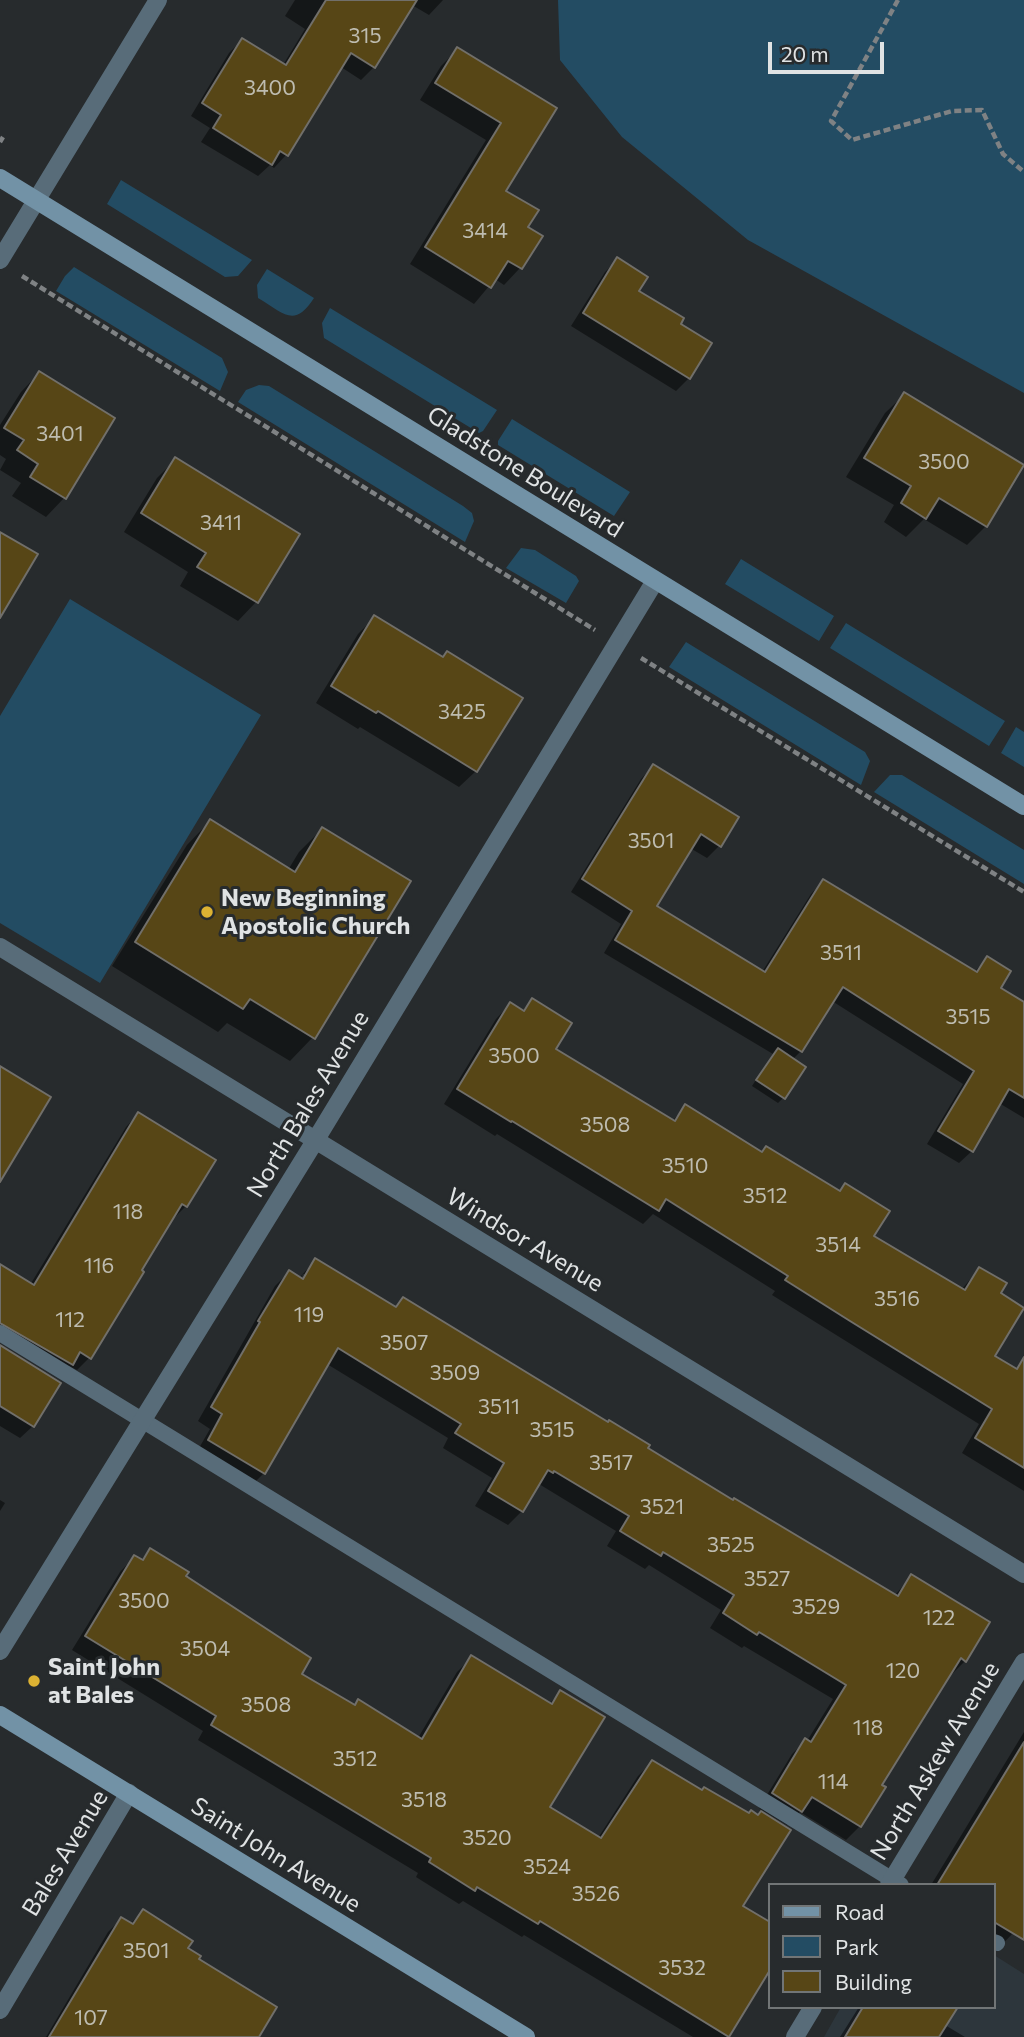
<!DOCTYPE html>
<style>
body{margin:0}
#map{position:relative;width:1024px;height:2037px;overflow:hidden;background:#272b2d;font-family:Commissioner,sans-serif}
canvas{display:block}
.legend{position:absolute;left:768px;top:1883px;width:228px;height:126px;box-sizing:border-box;background:#272b2d;border:2px solid #717576;margin:0;padding:9px 12px;list-style:none;font-size:21px;color:#e0e3e4}
.legend li{display:flex;align-items:center;gap:14px;height:35px}
.legend b{width:35px;border:2px solid #717576}
.scale{position:absolute;left:768px;top:42px;width:116px;height:32px;box-sizing:border-box;border:4px solid #e0e3e4;border-top:0;padding-left:9px;font-size:21px;line-height:24px;white-space:nowrap;color:#e0e3e4;-webkit-text-stroke:5px #272b2d;paint-order:stroke}
</style>
<div id="map">
<canvas width="1024" height="2037"></canvas>
<ul class="legend">
<li><b style="height:9px;background:#7292a6"></b>Road</li>
<li><b style="height:19px;background:#234c63"></b>Park</li>
<li><b style="height:19px;background:#574616"></b>Building</li>
</ul>
<div class="scale">20 m</div>
</div>
<script>
const g = document.querySelector('canvas').getContext('2d');
g.lineJoin = 'round';
function fillPath(path, color) { g.fillStyle = color; g.fill(path, 'evenodd'); }
function strokePath(path, color, width, dash) { g.strokeStyle = color; g.lineWidth = width; g.lineCap = dash ? 'butt' : 'round'; g.setLineDash(dash || []); g.stroke(path); }
function write(font, color, halo, rows, align = 'center') {
  g.font = font + ' Commissioner,sans-serif'; g.lineWidth = 6; g.setLineDash([]); g.textBaseline = 'middle'; g.strokeStyle = halo; g.fillStyle = color; for (const [text, x, y, turn = 0] of rows) {
    g.save(); g.translate(x, y); g.rotate((+turn || 0) * Math.PI / 180); g.textAlign = isNaN(turn) ? turn : align; if (halo) g.strokeText(text, 0, 0); g.fillText(text, 0, 0); g.restore();
  }
}
const built = new Path2D(`
 M994,1955L1024,1974V2037H824L841,2007H994Z`);
const green = new Path2D(`
 M558,0H1024V393L748,240L622,137L560,60Z
 M121,180L252,260L238,276L225,277L107,204Z
 M74,267L222,358L228,372L220,391L56,291L65,276Z
 M267,269L314,298C294,329 284,313 258,298L257,285Z
 M330,308L497,410L483,431L479,433L324,338L322,323Z
 M259,385L269,386L463,506L472,513L474,521L465,542L238,402L246,390Z
 M512,419L630,492L614,516L498,445V441Z
 M521,548L535,550L576,576L579,581L566,603L506,568Z
 M741,559L834,616L819,641L725,584Z
 M70,599L261,715L100,983L0,923V716Z
 M846,623L1005,721L989,746L830,648Z
 M686,642L865,752L870,761L861,785L669,667Z
 M1016,727L1024,732V767L1001,753Z
 M890,775H902L1024,850V884L874,792Z`);
const shadow = new Path2D(`
 M295,0H443L429,15L412,5L374,67L361,80L341,67L286,155L274,168L270,165L258,176L201,142L210,128L191,116L229,53L242,40L283,65L305,29L285,16Z
 M458,49L555,109L504,191L526,228L540,236L520,268L504,285L495,279L474,304L410,264L486,140L420,100L441,66Z
 M617,260L637,292L678,325L689,378L676,391L571,326L605,272Z
 M39,373L113,418L64,498L46,517L12,496L21,483L0,470L6,459L0,455V425L21,392Z
 M904,395L1022,466L986,526L967,545L924,519L906,537L884,522L894,505L846,477L885,413Z
 M176,459L298,534L256,602L238,621L180,586L188,572L124,532L157,478Z
 M374,618L476,771L459,787L360,727L358,729L316,703L358,634Z
 M653,766L719,846L707,858L690,848L654,907L762,972L811,894L823,881L975,971L987,959L999,988L1024,1004V1118L999,1103L972,1151L959,1163L927,1144L963,1084L832,1001L801,1051L792,1060L784,1097L778,1103L752,1086L773,1054L604,953L621,924L571,892L641,779Z
 M210,821L288,870L299,852L322,829L313,1037L290,1061L227,1023L218,1032L112,966L187,845Z
 M532,1001L554,1049L672,1121L686,1107L761,1154L838,1192L845,1186L872,1237L961,1290L979,1269L999,1293L992,1356L1024,1376V1491L962,1453L979,1424L772,1295L775,1291L653,1214L643,1224L497,1134L495,1136L444,1104L496,1019L510,1004L522,1011Z
 M138,1114L186,1206L173,1219L172,1218L89,1358L77,1370L69,1366L59,1377L0,1341V1266L30,1285L126,1127Z
 M315,1261L394,1308L403,1299L645,1449L894,1596L912,1576L965,1661L951,1675L949,1674L880,1786L860,1826L846,1840L800,1812L787,1825L759,1808L792,1754L806,1740L807,1741L833,1699L744,1646L742,1648L710,1628L721,1610L649,1565L645,1569L607,1546L616,1531L539,1484L522,1511L508,1525L475,1506L492,1478L443,1448L448,1438L327,1364L264,1473L250,1487L195,1455L210,1429L198,1421L275,1286L289,1272L299,1278ZM303,1274H307L300,1287L297,1285Z
 M0,1347L33,1426L20,1438L0,1426Z
 M0,1500L5,1503L0,1511Z
 M150,1551L300,1674L354,1706L358,1702L418,1738L457,1672L471,1658L549,1704L561,1692L548,1807L598,1838L638,1776L652,1762L741,1907L770,1924V1951L761,1966L768,1970L727,2037H693L524,1935L522,1937L463,1901L459,1904L416,1877L418,1873L198,1740L203,1731L72,1650L120,1572L134,1557L140,1561Z
 M1024,1732V1916L1013,1933L995,1952L994,1885H931Z
 M143,1911L197,1959L257,2037H46L108,1932L121,1919L130,1924Z
 M859,2007H956L945,2025L965,2037H840Z`);
const building = new Path2D(`
 M326,0H417L375,68L351,53L288,156L280,151L272,165L213,128L221,115L202,103L242,38L286,65Z
 M457,47L557,108L506,191L539,210L528,227L543,236L522,269L508,261L491,288L425,247L501,123L435,83Z
 M617,257L648,277L639,291L684,318L681,324L712,343L690,379L583,313Z
 M39,371L115,418L66,499L30,477L38,464L17,450L24,440L4,428Z
 M904,392L1024,465L987,527L939,498L926,519L901,503L911,486L864,458Z
 M175,457L300,534L258,603L197,567L206,553L141,513Z
 M0,532L38,554L0,618Z
 M374,615L443,657L447,651L523,698L477,772L378,711L376,713L331,686Z
 M653,764L739,817L721,847L701,834L657,906L765,972L823,879L977,972L987,956L1011,971L1001,988L1024,1002V1098L1009,1089L973,1152L938,1131L974,1071L843,987L802,1052L615,940L632,911L582,879Z
 M210,819L295,872L322,827L411,881L315,1039L250,999L243,1009L135,942Z
 M532,998L572,1023L556,1049L675,1121L685,1104L762,1152L766,1146L840,1191L845,1183L890,1211L874,1236L965,1290L979,1267L1007,1283L1001,1293L1024,1308L995,1356L1017,1369L1024,1357V1468L975,1438L992,1409L850,1321L785,1280L788,1276L666,1199L659,1211L512,1121L511,1122L457,1089L510,1002L524,1011Z
 M778,1048L806,1067L785,1099L756,1080Z
 M0,1066L51,1097L0,1182Z
 M138,1112L216,1160L187,1207L182,1204L142,1270L144,1272L91,1359L80,1352L73,1365L0,1323V1264L34,1285Z
 M315,1258L396,1307L403,1297L608,1422L609,1420L650,1445L648,1448L733,1500L734,1498L898,1596L911,1574L990,1622L966,1662L961,1658L882,1785L886,1787L861,1827L812,1797L802,1812L772,1793L805,1738L811,1742L846,1685L759,1632L757,1635L723,1613L734,1595L663,1552L661,1556L620,1531L629,1516L554,1471L553,1473L548,1470L523,1512L488,1491L504,1463L455,1433L461,1424L338,1348L265,1474L208,1440L222,1414L211,1407L260,1322L258,1321L289,1270L303,1279Z
 M0,1345L61,1383L34,1427L0,1406Z
 M150,1548L189,1572L186,1576L311,1658L302,1674L355,1705L358,1699L422,1739L471,1655L552,1704L560,1690L605,1717L550,1807L601,1838L652,1760L702,1790L704,1787L749,1813L751,1810L758,1815L761,1811L791,1830L743,1906L770,1922V1970L729,2037L540,1921L538,1924L477,1887L475,1891L429,1862L431,1858L211,1725L216,1716L85,1636L134,1555L143,1560Z
 M1024,1742V1940L994,1922V1885H937Z
 M143,1909L193,1941L188,1948L201,1956L199,1959L277,2007L259,2037H49L121,1917L133,1924Z
 M863,2007H958L939,2037H845Z`);
const path = new Path2D(`
 M898,0L831,121L852,140L952,111L982,110L1003,154L1024,172
 M0,142L3,137
 M22,276L595,630
 M641,658L1024,892`);
const lane = new Path2D(`
 M0,1333L901,1885
 M994,1942L997,1943`);
const street = new Path2D(`
 M0,260L158,0
 M0,947L1024,1574
 M0,1651L315,1141L655,581
 M889,1885L1024,1662
 M0,2010L129,1793
 M795,2037L813,2007`);
const secondary = new Path2D(`
 M0,178L1024,806
 M0,1715L526,2037`);
const markers = [
 [207,912,7,"#dcb233"],
 [34,1681,7,"#dcb233"]
];
const numberNames = [
 ["315",365,36],
 ["3400",270,88],
 ["3414",485,231],
 ["3401",60,434],
 ["3500",944,462],
 ["3411",221,523],
 ["3425",462,712],
 ["3501",651,841],
 ["3511",841,953],
 ["3515",968,1017],
 ["3500",514,1056],
 ["3508",605,1125],
 ["3510",685,1166],
 ["3512",765,1196],
 ["118",128,1212],
 ["3514",838,1245],
 ["116",99,1266],
 ["3516",897,1299],
 ["119",309,1315],
 ["112",70,1320],
 ["3507",404,1343],
 ["3509",455,1373],
 ["3511",499,1407],
 ["3515",552,1430],
 ["3517",611,1463],
 ["3521",662,1507],
 ["3525",731,1545],
 ["3527",767,1579],
 ["3500",144,1601],
 ["3529",816,1607],
 ["122",939,1618],
 ["3504",205,1649],
 ["120",903,1671],
 ["3508",266,1705],
 ["118",868,1728],
 ["3512",355,1759],
 ["114",833,1782],
 ["3518",424,1800],
 ["3520",487,1838],
 ["3524",547,1867],
 ["3526",596,1894],
 ["3501",146,1951],
 ["3532",682,1968],
 ["107",91,2018]
];
const streetNames = [
 ["Gladstone Boulevard",525,472,32],
 ["North Bales Avenue",308,1104,-59],
 ["Windsor Avenue",525,1240,31],
 ["North Askew Avenue",935,1761,-59],
 ["Bales Avenue",65,1853,-59],
 ["Saint John Avenue",276,1855,32]
];
const poiNames = [
 ["New Beginning",221,898],
 ["Apostolic Church",221,926],
 ["Saint John",48,1667],
 ["at Bales",48,1695]
];
fillPath(built, '#2d363c');
fillPath(green, '#234c63');
fillPath(shadow, '#0007');
fillPath(building, '#574616');
strokePath(building, '#716f6a', 2);
strokePath(path, '#7f8284', 4.5, [7, 3.5]);
strokePath(lane, '#586c79', 16);
strokePath(street, '#586c79', 18);
strokePath(secondary, '#7292a6', 18);
for (const [x, y, r, color] of markers) { const dot = new Path2D(); dot.arc(x, y, r, 0, 2 * Math.PI); g.fillStyle = color; g.fill(dot); strokePath(dot, '#272b2d', 2.5); }
write('21px', '#bebcb0', null, numberNames);
write('24px', '#e0e3e4', '#272b2d', streetNames);
write('bold 24px', '#e0e3e4', '#272b2d', poiNames, 'left');
</script>
